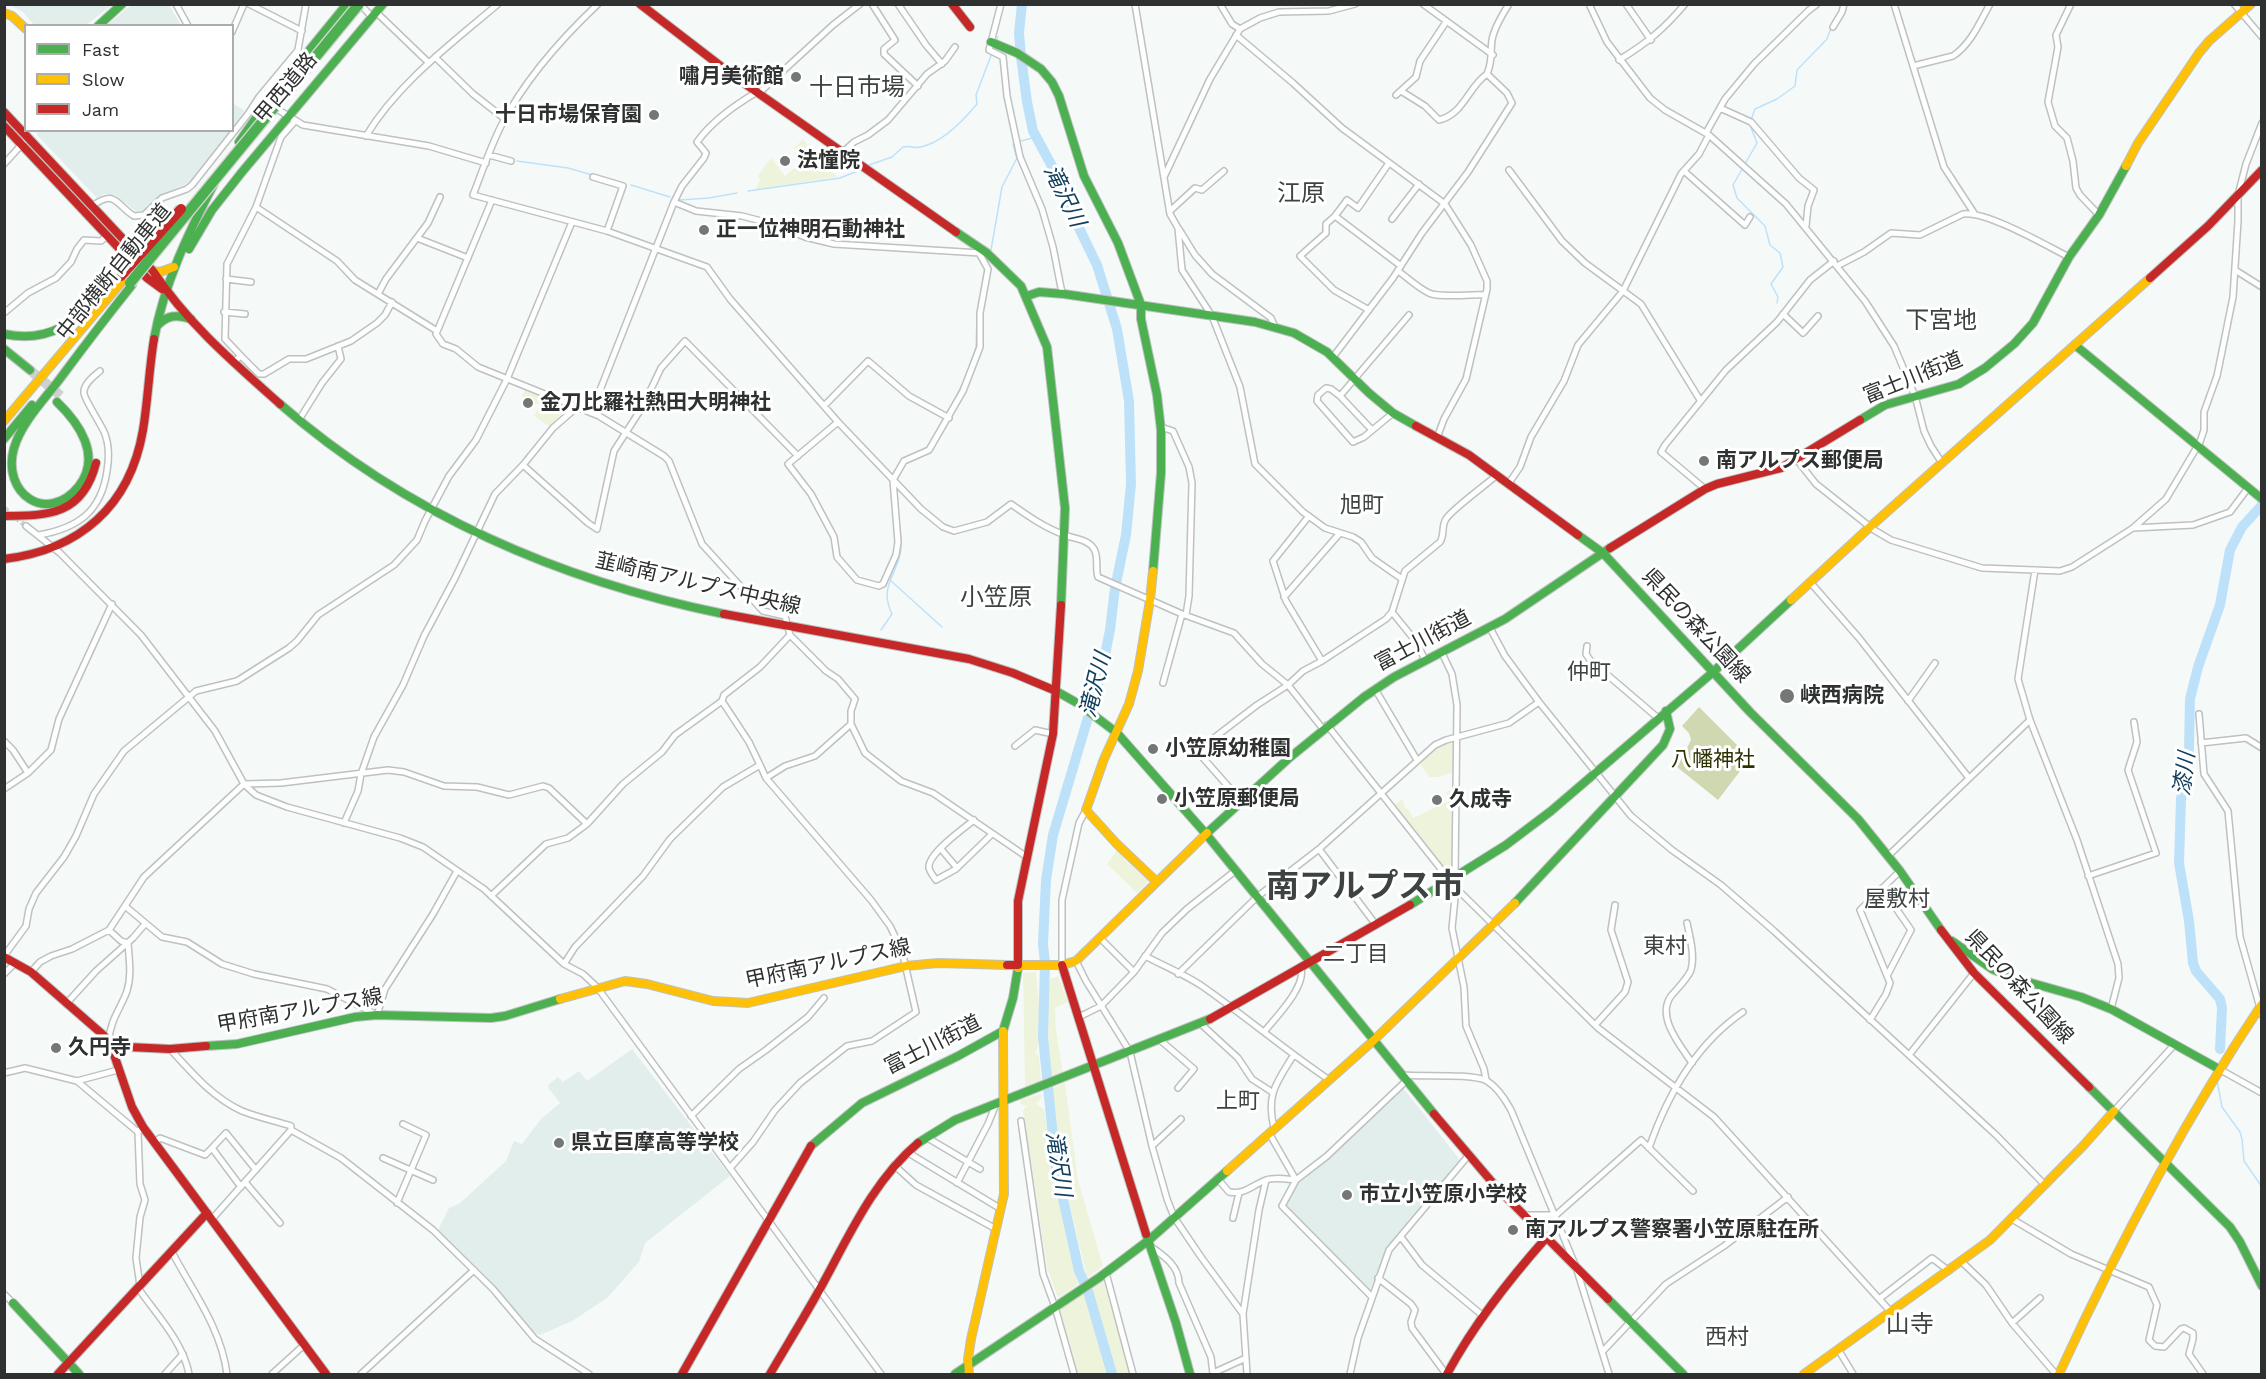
<!DOCTYPE html>
<meta charset="utf-8">
<style>
body{margin:0}
#map{position:relative;width:2266px;height:1379px;overflow:hidden;background:#f5faf9;font-family:"Work Sans",sans-serif}
canvas{display:block}
.frame{position:absolute;inset:0;border:6px solid #2e3130;pointer-events:none}
.legend{position:absolute;left:24px;top:24px;width:210px;height:108px;box-sizing:border-box;background:#fff;border:2px solid #abadac;margin:0;padding:8px 10px;list-style:none;font-size:18px;color:#2e3130}
.legend li{display:flex;align-items:center;gap:12px;height:30px}
.legend b{width:30px;border:2px solid #abadac}
</style>
<div id="map">
<canvas width="2266" height="1379"></canvas>
<div class="frame"></div>
<ul class="legend">
<li><b style="height:8px;background:#4caf50"></b>Fast</li>
<li><b style="height:8px;background:#ffc107"></b>Slow</li>
<li><b style="height:8px;background:#c62828"></b>Jam</li>
</ul>
</div>
<script>
const g = document.querySelector('canvas').getContext('2d');
g.lineJoin = 'round';
function fillPath(path, color) { g.fillStyle = color; g.fill(path, 'evenodd'); }
function strokePath(path, color, width, dash) { g.strokeStyle = color; g.lineWidth = width; g.lineCap = dash ? 'butt' : 'round'; g.setLineDash(dash || []); g.stroke(path); }
function write(font, color, halo, rows, align = 'center') {
  g.font = font + ' "Work Sans","Noto Sans JP",sans-serif'; g.lineWidth = 6; g.setLineDash([]); g.textBaseline = 'middle'; g.strokeStyle = halo; g.fillStyle = color; for (const [text, x, y, turn = 0] of rows) {
    g.save(); g.translate(x, y); g.rotate((+turn || 0) * Math.PI / 180); g.textAlign = isNaN(turn) ? turn : align; if (halo) g.strokeText(text, 0, 0); g.fillText(text, 0, 0); g.restore();
  }
}
const built = new Path2D(`
 M9,5L112,4V5L86,25L35,26L23,12Z
 M131,5H169L181,25H107Z
 M233,103L245,111L233,128H232Z
 M37,131H230L190,183L164,193L147,209L137,212L115,195L104,194L97,198L37,135Z
 M632,1049L730,1176L645,1243L639,1262L607,1298L572,1321L540,1335L535,1333L485,1275L438,1230L449,1208L459,1204L506,1161L514,1141L522,1144L541,1119L560,1103L549,1089L548,1085L558,1077L563,1082L579,1071L587,1081Z
 M1400,1089H1404L1460,1160L1387,1249L1369,1292L1285,1207L1284,1203L1298,1184L1334,1154Z`);
const green = new Path2D(`
 M803,139L820,163L822,161L837,177L756,189L760,179L757,177L771,158L785,176L804,160L794,148Z
 M526,388L567,407L550,427L534,416L540,405L522,396Z
 M1454,741L1455,771L1439,777H1429L1418,761C1429,752 1439,743 1454,741Z
 M1454,789V871L1448,875L1393,806L1402,799L1406,809L1408,808L1413,818L1449,801L1446,792Z
 M1119,847L1127,855L1124,859L1144,877L1147,874L1152,878L1137,893L1107,864Z
 M1036,972C1037,992 1045,1038 1035,1053L1039,1056L1041,1081L1025,1088L1023,973Z
 M1058,976L1068,1002L1055,1008L1056,1030L1063,1073L1050,1077L1045,1032L1047,980Z
 M1065,1083L1078,1180L1103,1266L1087,1278L1063,1175L1051,1089Z
 M1042,1094V1097L1036,1104L1044,1109L1057,1190L1078,1284L1058,1298L1047,1267L1023,1111L1026,1106L1021,1104L1020,1100Z
 M1105,1278L1131,1374H1114L1091,1290Z
 M1087,1286L1112,1374H1074L1055,1307Z`);
const forest = new Path2D(`
 M1699,707L1750,758L1718,800L1677,767L1691,740L1689,733L1682,726Z`);
const stream = new Path2D(`
 M997,39L998,37
 M1751,120L1755,109L1777,99L1795,86L1797,70L1827,39L1831,28
 M1750,125L1757,143L1733,185L1737,198L1765,226L1770,245L1780,253L1783,267L1771,284L1778,297L1777,303
 M1021,141L1036,137
 M517,161L568,168L592,175
 M869,165L892,157L903,147C910,145 914,149 921,147C943,142 963,121 977,104L976,95L992,53
 M614,181L620,182
 M631,185L670,197
 M748,191L840,178L860,170
 M679,200L709,198L737,193
 M991,250L1002,187L1017,158L1013,144
 M981,291L985,269
 M971,362L976,347L977,314
 M948,412L964,381
 M893,474L904,458L917,453
 M890,580L942,627
 M881,630L892,614C878,586 898,575 901,549C902,538 899,526 898,515
 M2217,1080L2222,1107L2240,1132L2242,1139L2244,1161L2262,1187`);
const river = new Path2D(`
 M1022,4L1019,33L1021,57L1027,102L1033,131L1053,168L1077,224L1097,265L1117,329L1129,401L1131,484L1126,535L1115,588L1110,630L1101,674L1053,835L1046,880L1043,944L1045,963L1043,1037L1056,1167L1079,1271L1088,1291L1112,1374
 M2220,1049L2222,1008L2220,999L2196,971L2193,963L2189,921L2179,863L2181,799L2189,749L2190,699L2198,667L2220,605L2230,550L2242,527L2262,505`);
const streetTunnel = new Path2D(`
 M4,508L26,526`);
const highwayTunnel = new Path2D(`
 M30,370L62,397`);
const street = new Path2D(`
 M176,4L188,26
 M249,4L302,31
 M360,4L372,17
 M598,4C561,39 524,81 501,126C490,148 482,172 473,195L607,231L707,267L730,299L838,422L921,509L943,527L954,531L987,522L1011,504C1028,516 1045,528 1065,535C1074,539 1088,539 1094,549C1099,557 1095,569 1098,577L1182,614L1234,633L1262,664L1288,685L1323,729
 M872,4L895,40L884,49V54L918,86
 M898,4L926,45L942,64
 M1001,4L989,50L1003,57L1007,96L1020,157L1042,209L1053,247L1062,293
 M1135,4L1170,214L1178,228L1182,270L1212,316L1240,387L1255,464L1303,512L1325,528L1353,537L1361,542L1372,558L1402,579
 M1220,4L1232,24L1240,29
 M1423,4L1493,55
 M1589,4L1607,42L1650,98L1665,110L1709,135L1786,204L1865,301L1894,346L1915,396L1924,431L1931,446L1942,463
 M1626,4L1651,40
 M1894,4L1944,167L1974,213
 M2071,4L2056,35L2058,47L2048,102L2055,126L2067,138L2073,161L2076,188L2080,195L2099,215
 M2234,4L2262,37
 M376,12L429,63
 M1833,27L1842,12L1844,4
 M232,32L244,4
 M1236,35L1293,83L1342,128L1445,204L1471,245L1487,281V289L1466,379L1444,419L1437,438
 M435,57L473,94L505,119
 M1619,60C1647,43 1664,29 1685,4
 M1913,66L1953,56C1971,44 1980,22 1990,4
 M1401,91L1425,106L1439,120C1464,114 1468,87 1487,74
 M759,93L833,25L860,4
 M1396,95L1416,77L1420,61L1446,22
 M272,106L303,125L429,146L486,163
 M1720,108L1751,122L1799,178L1814,190L1808,206L1806,226
 M1706,133L1725,99L1754,64L1808,11L1817,4
 M366,136C398,83 451,44 498,4
 M842,153L854,142L868,135L888,120L927,74L945,61L955,47
 M489,155L511,161
 M4,164L23,143
 M1509,170L1562,241L1585,263L1641,304L1700,400
 M1684,171L1745,225L1750,217
 M593,177L623,186L607,231
 M1164,177L1210,79L1240,29L1260,18L1279,12L1329,11L1355,4
 M492,200L436,334L443,344L456,349L478,367L599,416L664,456L669,461L702,544L763,611L785,616L790,635L826,671L838,679L855,699L851,711V724L865,753L901,781L933,793L1027,857
 M674,202L696,211L742,216L769,223L805,237L834,244L980,253
 M92,206C116,189 115,204 134,216L144,215L162,198L187,189L192,185L248,114L259,97L298,50L306,4
 M256,207L337,261L355,280L437,331
 M1170,211L1195,188L1202,190L1224,171
 M1335,216L1347,200L1358,208L1389,163
 M1392,219L1419,184
 M1179,229L1195,255L1212,274L1271,318L1275,327
 M417,238L468,258
 M1837,266L1864,252L1891,233L1920,235L1963,214C1985,210 2047,246 2069,257
 M2235,270L2262,287
 M1398,271C1408,278 1418,288 1429,293C1438,298 1472,294 1485,295
 M226,279L251,282
 M378,294L386,279L428,223L440,197
 M1369,310L1334,290L1300,256L1326,233V224L1335,216L1401,266
 M224,312L245,314
 M4,313L28,293L56,278L71,262L77,249L84,240L101,241L107,236
 M1783,314L1803,333L1818,316
 M241,356L225,339L227,264L256,207L281,137L295,121
 M1333,357L1393,278L1422,233L1468,172L1512,103L1507,93L1487,74C1493,60 1490,54 1492,40C1494,28 1502,15 1509,4
 M233,362L241,356L259,374H264L289,359H306L351,341L377,323L385,315L392,302
 M1340,396L1331,389L1326,388L1318,395L1317,401L1353,442L1364,437L1393,413
 M824,406L868,361L909,396L949,418
 M591,413L674,202L682,186L704,158L706,153L697,142C712,121 735,105 757,92
 M299,420L322,383L341,359L338,346
 M838,422L788,464L811,494L834,537L837,557L857,580L879,586L883,584L896,555L898,542L893,480L904,461L929,450L963,391L980,347V313L988,269L979,253
 M1161,427L1173,431L1189,467L1192,483L1189,596L1186,615
 M1372,430L1340,396L1409,315
 M1797,460L1816,484L1874,530L1891,540L1982,568L2060,571L2072,567L2133,528L2193,525L2230,512L2248,488
 M523,465L588,523L597,529L614,451L643,406L661,368L685,341L798,456
 M1509,483L1520,467L1531,437L1564,381L1578,345L1623,291L1681,174L1699,154L1709,135
 M1705,489L1661,452L1665,445L1726,370L1777,322L1810,280L1834,261
 M1309,516L1273,561L1286,601L1322,661
 M26,526L60,553L141,635L215,731L244,784L256,795L287,807L400,838L423,847L484,889L564,964L583,974L597,987L881,1374
 M2133,528L2166,499L2200,442L2204,430V412L2217,376L2233,297L2238,221V195L2246,164L2262,123
 M39,535C78,528 101,512 107,471C109,459 109,445 105,434C101,424 84,399 84,393C83,384 94,376 100,371
 M2035,570L2018,679L2030,720L2077,840L2118,964L2119,978L2111,1009
 M1810,582L1859,638L1969,778
 M1284,597L1340,533
 M1392,612L1417,643L1425,660
 M1490,628L1505,656L1539,702L1631,816L1672,850L1721,885L1774,931L1996,1135L2045,1185
 M1587,646L1586,654L1590,660L1658,718
 M1442,653L1452,674L1457,705L1455,877
 M1163,683L1182,614
 M1375,689L1417,760
 M722,701L749,742L760,765
 M1908,701L1935,663
 M2199,714L2204,774L2228,811L2240,937L2262,1015
 M1327,725L1456,888L1598,1028L1714,1117L1891,1312
 M4,741L13,750L28,773
 M2201,743L2246,738L2262,748
 M1015,746L1035,730L1053,734
 M766,778L785,766L815,756L851,724
 M4,789L28,773L51,750L59,719L112,604
 M1241,801L1197,751L1257,705L1288,685L1303,671L1322,661L1386,619L1392,612L1405,571L1440,542C1445,535 1441,526 1446,519C1451,510 1487,484 1497,475
 M974,820C964,828 927,854 929,868C930,872 934,877 936,880L956,869L992,834
 M344,823L358,791L361,774L374,737L403,685L424,636L455,578L495,494L523,465L553,428L577,407
 M941,849L957,868
 M1319,849L1376,925
 M1888,856L2030,720
 M2088,876L2156,853L2128,770L2137,742L2134,722
 M1456,888L1452,928L1464,987L1466,1026L1484,1069L1486,1080
 M1882,888L1911,930L1888,974
 M491,896L546,844L568,838L587,824L623,784L662,752L675,735L722,701L724,695L760,667L790,635
 M125,906L162,937L187,942L222,964L254,974L327,989L377,1015L385,989L433,914L457,871
 M1687,923C1690,937 1695,956 1691,970C1688,978 1677,989 1671,996C1656,1017 1680,1045 1692,1063
 M109,930L121,941L128,943C129,959 132,975 127,991C121,1008 110,1020 109,1040
 M1100,938L1134,972
 M4,956L26,926L29,909L36,893L64,857L76,836L94,794L124,751L196,691L237,681L289,648L297,641L318,615L394,565L417,540L425,521L449,476L476,440L507,379L572,222
 M1145,956C1164,966 1184,974 1202,986C1245,1016 1285,1050 1328,1079
 M1076,961L1086,981L1130,1052L1152,1146L1167,1199L1174,1217L1201,1257L1243,1314
 M564,964L575,947L643,876L670,839L723,787L760,765L766,778L871,900L890,926L902,951L916,1012L872,1041L847,1046L800,1083L775,1110L753,1142L730,1168
 M1062,965V900L1079,823L1086,810
 M31,972L40,962L51,956L72,949L109,930L144,877L244,784L281,783L388,770L404,772L444,786L477,787L509,795L543,786L549,788L587,824
 M4,974L15,963
 M1178,974L1257,897L1319,849L1435,745L1446,740L1509,723L1539,702
 M66,1004L96,971L133,938L145,924
 M1079,1017L1101,1006L1134,972L1162,933L1187,909L1235,871
 M1870,1020L1886,994L1890,983L1860,910L1900,871
 M1201,1024L1238,1058L1252,1079L1272,1092
 M1595,1025L1625,992L1628,982L1611,930L1615,905
 M1264,1032C1276,1017 1306,987 1301,968
 M1160,1040L1194,1069L1178,1088
 M171,1050C191,1072 213,1098 242,1111C257,1117 275,1121 291,1126V1130L341,1158L433,1230L493,1289L535,1339L589,1374
 M1909,1055L1974,973
 M2219,1069L2262,1093
 M4,1073L25,1068L77,1081L118,1070
 M1402,1075C1421,1077 1472,1073 1487,1081C1497,1087 1505,1099 1511,1110L1576,1267L1609,1374
 M77,1081L138,1132
 M2114,1111L2175,1044
 M691,1116L739,1069L766,1050L808,1017L824,998
 M1021,1121L1043,1274L1055,1307L1074,1374
 M1274,1128C1266,1095 1276,1083 1293,1056
 M1269,1133L1296,1180
 M926,1137L980,1169
 M155,1142L160,1138L205,1155L212,1148
 M1152,1146L1181,1119
 M1649,1148C1667,1096 1696,1044 1743,1012
 M907,1152L1001,1209
 M383,1158L433,1180
 M894,1165L916,1185L996,1229
 M1217,1178L1229,1192C1245,1195 1252,1185 1266,1180C1275,1177 1286,1179 1296,1180
 M245,1182L280,1223
 M957,1183L988,1124L996,1104
 M241,1187L212,1148L226,1133L256,1170
 M397,1203L426,1135L403,1124
 M1523,1215H1556L1641,1140L1693,1191
 M1233,1218L1239,1193
 M212,1219L291,1130
 M2012,1219L2071,1254L2149,1287L2157,1305L2149,1340L2155,1346L2164,1347L2181,1329L2184,1328L2193,1333V1339L2189,1354L2203,1374
 M1401,1237L1422,1265L1482,1315
 M1150,1246C1163,1255 1179,1266 1179,1283L1211,1357L1213,1374
 M172,1252C193,1292 221,1328 227,1374
 M1962,1262L1986,1285L2012,1323L2054,1372L2060,1374
 M1106,1273L1133,1374
 M1378,1278L1411,1304L1415,1310L1411,1322L1412,1328L1446,1374
 M140,1286L136,1258L140,1217L145,1200L140,1184L138,1132L143,1127
 M138,1288C157,1315 183,1342 189,1374
 M4,1294L13,1303
 M1371,1296L1282,1206L1296,1180L1327,1156L1406,1081
 M1879,1299L1932,1258L1949,1271
 M2012,1323L2040,1298
 M1838,1349L1853,1374
 M1603,1351L1666,1284L1724,1246L1788,1197
 M1213,1373L1246,1358
 M165,1374L183,1354
 M272,1374L304,1345
 M361,1374L474,1270
 M1247,1374L1243,1314L1259,1210L1266,1180
 M1350,1374L1358,1338L1389,1250L1468,1156`);
const fast = new Path2D(`
 M98,26L122,4
 M991,42L1017,53L1041,69L1052,82L1059,96L1084,176L1118,243L1141,305V319L1157,395L1161,430V473L1153,571
 M239,142L267,102L347,4
 M956,232L987,253L1021,286L1047,347L1065,508L1061,605
 M189,249L212,210L242,172L383,4
 M1027,296L1039,292L1064,294L1255,322L1294,333L1327,352L1369,393L1393,413L1416,426
 M157,326C167,315 177,314 191,319
 M4,334C50,344 76,321 107,290
 M154,339C164,284 188,233 214,184
 M2075,345L2262,499
 M4,349L30,370
 M57,402C79,423 102,456 79,486C47,526 1,493 14,448C22,421 46,398 62,376C85,345 108,315 132,285
 M280,404C406,514 561,581 724,614
 M1860,420L1885,405L1959,384L1985,368L2014,344L2033,323L2069,257L2099,215L2126,166
 M4,439L32,405
 M1578,535L1603,553L1750,712L1858,819L1900,871L1941,930
 M1056,691L1079,704L1117,733L1206,834L1434,1114
 M1207,833L1288,759L1364,697L1394,677L1505,619L1610,548
 M1515,903L1663,745L1670,729L1666,711
 M1410,905L1506,845L1551,811L1712,673L1791,600
 M1952,941L1992,969L2014,978L2081,997L2111,1009L2219,1069
 M206,1046L237,1044L355,1017L377,1015L491,1018L505,1016L560,999
 M2089,1087L2230,1227L2240,1242L2262,1286
 M918,1143L955,1120L1210,1019
 M811,1146L862,1103L958,1056L1003,1031L1013,998L1018,968
 M1146,1234L1176,1323L1190,1374
 M1608,1299L1683,1374
 M13,1303L79,1374
 M955,1374L1100,1277L1149,1240L1227,1171`);
const slow = new Path2D(`
 M4,13L12,16L26,29
 M2126,166L2138,143L2199,53L2209,41L2251,4
 M153,271L160,272L174,267
 M4,421L125,278
 M1153,571L1150,600L1138,671L1129,704L1104,759L1086,810L1116,843L1156,881
 M1791,600L1871,526L2150,278
 M1018,968V965H1062L1076,961L1207,833
 M560,999L625,981L647,984L713,1001L748,1003L906,966L938,963L1007,965
 M1227,1171L1373,1041L1515,903
 M969,1374L968,1359L971,1339L1004,1194L1003,1031
 M1804,1374L1990,1240L2083,1146L2114,1111
 M2059,1374C2118,1246 2183,1122 2262,1004`);
const jam = new Path2D(`
 M640,4L731,74L956,232
 M952,4L970,27
 M4,112L153,271C187,323 234,363 280,404
 M4,126L147,278L162,289
 M2150,278L2208,226L2262,170
 M1416,426L1469,455L1578,535
 M4,516C50,516 83,514 96,463
 M1610,548L1705,489L1717,484L1781,468L1860,420
 M4,559C80,550 130,506 143,430C148,400 149,369 154,339
 M724,614L969,659L1013,673L1056,691
 M1941,930L1974,973L2089,1087
 M4,957L31,972L109,1040L128,1047L170,1049L206,1046
 M1007,965H1018V901L1053,734L1061,605
 M1062,965L1146,1234
 M1210,1019L1410,905
 M109,1040L132,1107L143,1127L326,1374
 M1434,1114L1498,1189L1608,1299
 M58,1374L207,1213
 M682,1374L811,1146
 M770,1374C787,1345 805,1316 821,1287C849,1236 873,1181 918,1143
 M1447,1374C1474,1324 1508,1281 1546,1238`);
const fastBridge = new Path2D(`
 M130,283L359,4`);
const jamBridge = new Path2D(`
 M121,276L181,209`);
const markers = [
 [796,77,6,"#747776"],
 [654,115,6,"#747776"],
 [785,161,6,"#747776"],
 [704,230,6,"#747776"],
 [528,403,6,"#747776"],
 [1704,461,6,"#747776"],
 [1787,696,8,"#747776"],
 [1153,749,6,"#747776"],
 [1162,799,6,"#747776"],
 [1437,800,6,"#747776"],
 [56,1048,6,"#747776"],
 [559,1143,6,"#747776"],
 [1347,1195,6,"#747776"],
 [1513,1230,6,"#747776"]
];
const poiNames = [
 ["嘯月美術館",784,77,"right"],
 ["十日市場保育園",642,115,"right"],
 ["法憧院",797,161],
 ["正一位神明石動神社",716,230],
 ["金刀比羅社熱田大明神社",540,403],
 ["南アルプス郵便局",1716,461],
 ["峡西病院",1800,696],
 ["小笠原幼稚園",1165,749],
 ["小笠原郵便局",1174,799],
 ["久成寺",1449,800],
 ["久円寺",68,1048],
 ["県立巨摩高等学校",571,1143],
 ["市立小笠原小学校",1359,1195],
 ["南アルプス警察署小笠原駐在所",1525,1230]
];
const streetNames = [
 ["甲西道路",286,88,-50],
 ["中部横断自動車道",114,272,-51],
 ["富士川街道",1913,378,-22],
 ["韮崎南アルプス中央線",698,584,13],
 ["県民の森公園線",1696,626,47],
 ["富士川街道",1423,641,-28],
 ["甲府南アルプス線",828,964,-12],
 ["県民の森公園線",2019,987,47],
 ["甲府南アルプス線",300,1011,-10],
 ["富士川街道",933,1045,-27]
];
const parkNames = [
 ["八幡神社",1713,760]
];
const waterNames = [
 ["滝沢川",1064,196,64],
 ["滝沢川",1096,685,-76],
 ["漆川",2185,774,-83],
 ["滝沢川",1058,1164,81]
];
const neighbourhoodNames = [
 ["旭町",1362,506],
 ["仲町",1589,673],
 ["屋敷村",1897,900],
 ["東村",1665,947],
 ["二丁目",1356,955],
 ["上町",1238,1102],
 ["西村",1727,1338]
];
const quarterNames = [
 ["十日市場",857,88],
 ["江原",1301,194],
 ["下宮地",1941,321],
 ["小笠原",996,598],
 ["山寺",1910,1325]
];
const townNames = [
 ["南アルプス市",1365,887]
];
fillPath(built, '#e2eeeb');
fillPath(green, '#eef4db');
fillPath(forest, '#d0d8b2');
strokePath(stream, '#bee1fa', 1.5);
strokePath(river, '#bee1fa', 10);
strokePath(streetTunnel, '#cdd2d1', 5, [5, 2.5]);
strokePath(highwayTunnel, '#cdd2d1', 10, [10, 5]);
strokePath(street, '#bdc1c0', 8);
strokePath(fast, '#bdc1c0', 10);
strokePath(slow, '#bdc1c0', 10);
strokePath(jam, '#bdc1c0', 10);
strokePath(street, '#fefefe', 5);
strokePath(fast, '#4caf50', 8);
strokePath(slow, '#ffc107', 8);
strokePath(jam, '#c62828', 8);
strokePath(fastBridge, '#d1d4d3', 13, []);
strokePath(jamBridge, '#d1d4d3', 13, []);
strokePath(fastBridge, '#4caf50', 10);
strokePath(jamBridge, '#c62828', 10);
for (const [x, y, r, color] of markers) { const dot = new Path2D(); dot.arc(x, y, r, 0, 2 * Math.PI); g.fillStyle = color; g.fill(dot); strokePath(dot, '#fff', 2); }
write('bold 21px', '#2e3130', '#fff', poiNames, 'left');
write('21px', '#2e3130', '#fff', streetNames);
write('21px', '#2e3200', '#fff', parkNames);
write('italic 22px', '#11405e', '#fff', waterNames);
write('22px', '#3c4341', '#fff', neighbourhoodNames);
write('24px', '#3c4341', '#fff', quarterNames);
write('bold 33px', '#3c4341', '#fff', townNames);
</script>
